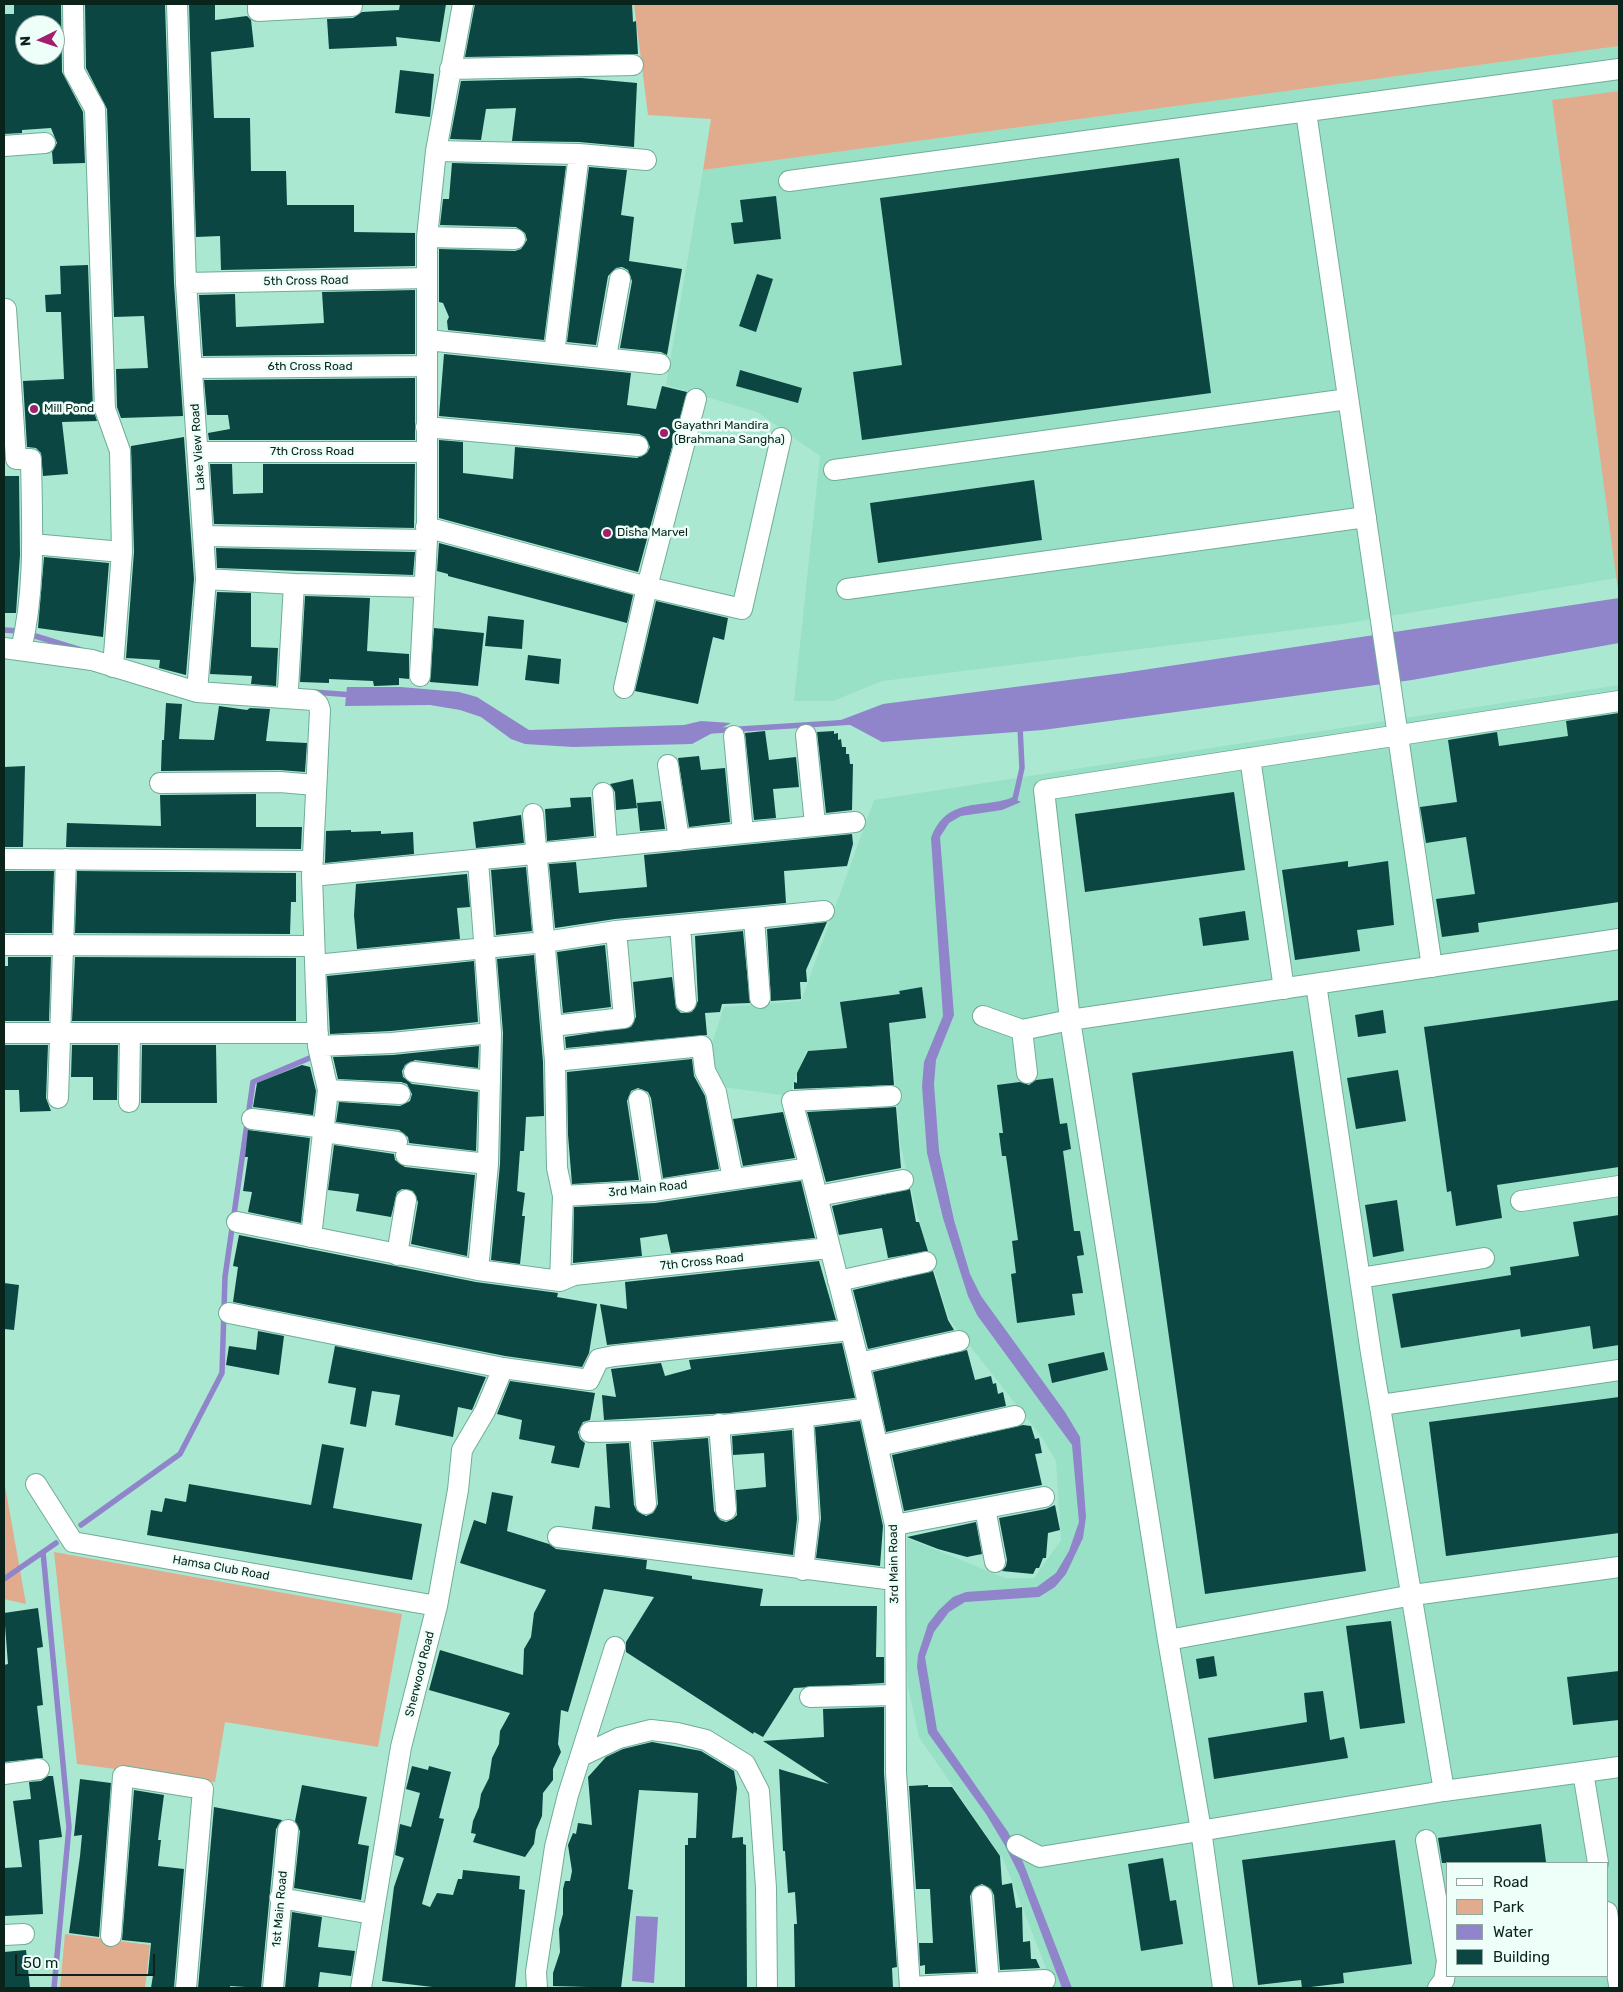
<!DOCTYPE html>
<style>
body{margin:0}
#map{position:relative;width:1623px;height:1992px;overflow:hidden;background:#aae8d2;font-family:Rubik,sans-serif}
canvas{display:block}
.frame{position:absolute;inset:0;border:5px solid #0a241c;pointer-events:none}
.legend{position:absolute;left:1446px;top:1862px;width:162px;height:115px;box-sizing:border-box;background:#edfff8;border:1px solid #92a7a0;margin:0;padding:6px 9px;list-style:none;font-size:15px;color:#0a241c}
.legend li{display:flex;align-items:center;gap:10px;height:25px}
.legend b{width:25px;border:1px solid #92a7a0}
.north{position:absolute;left:15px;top:15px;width:50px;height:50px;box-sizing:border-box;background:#edfff8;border:1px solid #92a7a0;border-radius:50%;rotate:266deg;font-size:14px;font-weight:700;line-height:20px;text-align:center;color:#0a241c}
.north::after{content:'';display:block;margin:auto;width:18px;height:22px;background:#a31f6d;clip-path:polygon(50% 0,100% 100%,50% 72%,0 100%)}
.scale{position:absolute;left:15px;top:1954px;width:140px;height:22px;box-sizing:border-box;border:2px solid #0a241c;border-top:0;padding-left:6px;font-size:15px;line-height:18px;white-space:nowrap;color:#0a241c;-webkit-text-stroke:4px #edfff8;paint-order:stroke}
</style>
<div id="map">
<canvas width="1623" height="1992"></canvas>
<div class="frame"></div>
<ul class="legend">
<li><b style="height:6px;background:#fff"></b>Road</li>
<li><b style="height:14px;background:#e1ab8d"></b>Park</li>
<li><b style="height:14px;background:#9085ca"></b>Water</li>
<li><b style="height:14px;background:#0c4643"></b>Building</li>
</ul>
<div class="north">N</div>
<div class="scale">50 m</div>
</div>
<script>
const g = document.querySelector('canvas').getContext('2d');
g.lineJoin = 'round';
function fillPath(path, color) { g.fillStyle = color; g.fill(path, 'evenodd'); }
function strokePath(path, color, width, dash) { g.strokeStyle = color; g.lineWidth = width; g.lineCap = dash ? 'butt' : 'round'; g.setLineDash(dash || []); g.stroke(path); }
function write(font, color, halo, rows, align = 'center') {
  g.font = font + ' Rubik,sans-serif'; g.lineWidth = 5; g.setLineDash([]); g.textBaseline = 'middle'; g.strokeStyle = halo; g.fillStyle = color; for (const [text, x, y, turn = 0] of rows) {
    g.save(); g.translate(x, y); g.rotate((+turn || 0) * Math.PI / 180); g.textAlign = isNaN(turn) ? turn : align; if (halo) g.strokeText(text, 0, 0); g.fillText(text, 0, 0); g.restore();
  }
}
const built = new Path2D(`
 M1619,46V91L1552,100L1617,578L1342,624L882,681L833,701H794L820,456L757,412L666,385L703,170Z
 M1619,685V1988H1054L1004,1861L919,1737L908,1687L906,1645L907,1538L1005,1578H1034L1061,1540L1056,1461L1043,1439L949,1319L917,1213L900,1143L892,1044L806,1051L789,1096L723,1087L712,1067L713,1040L724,1007L801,1001L874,800ZM1447,1863H1607V1976H1447Z`);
const green = new Path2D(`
 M634,4H1619V46L703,170L711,119L648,115Z
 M1619,91V598L1552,100Z
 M4,1480L26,1604L4,1599Z
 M54,1552L402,1614L378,1747L225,1722L215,1782L77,1764Z
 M65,1934L150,1945L145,1988H60Z`);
const water = new Path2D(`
 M1619,598V643L1412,680L1043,730L882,742L841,720L883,704L1123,673Z
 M347,687H401L459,692L477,697L529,730L684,725L701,721L731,723L692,744L573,747L525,744L511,739L481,717L460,710L430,705L345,706Z
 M1012,798L1021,802L1002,810L961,816L949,823L940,837L954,1015L936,1060L934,1084L939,1151L954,1220L970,1274L981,1296L1065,1412L1080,1437L1086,1517L1083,1538L1066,1574L1055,1587L1039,1597L965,1602L949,1612L934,1632L925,1657L937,1730L1008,1832L1023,1862L1072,1988H1062L1019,1874L1004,1844L986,1814L928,1733L917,1667L918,1655L928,1624L939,1610L953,1597L966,1592L1037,1587L1056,1573L1069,1551L1079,1522L1072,1445L977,1315L968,1296L943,1218L927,1153L922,1086L924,1062L943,1016L931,838C947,797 977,809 1012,798Z
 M636,1916L658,1917L654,1983L632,1981Z`);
const stream = new Path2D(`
 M4,630L19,631L81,650
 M313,692L353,695
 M709,731L852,722
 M1009,802L1015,799L1022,768L1020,726
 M81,1525L180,1454L222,1373L225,1277L253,1082L312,1057
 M4,1579L43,1552
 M54,1988L69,1827L43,1552L56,1543`);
const building = new Path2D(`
 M14,4H61L62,72L83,112L85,163L53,164L52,152L57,143L51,128L22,130V133L4,134V14H14ZM25,25H55V55H25Z
 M85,4H165L174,283L183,416L121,418L117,407L116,369L148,368L144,316L114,317L107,109L86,68Z
 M189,4H215V20L247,16L251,20L254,47L211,52L214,118H250L251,171H286L287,205H354V232L415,233V266L221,270L220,236L196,237Z
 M400,4H446L440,42L396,37L397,46L329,49L327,19L353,18L362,12L399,10Z
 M475,4H632L633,22L636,21L638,54L465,57Z
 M400,70L434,74L430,117L395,113Z
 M581,78L637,83L634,147L579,142L512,141L516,108L486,109L481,140L450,139L461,81Z
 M1179,158L1211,393L862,440L853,372L902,365L880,198Z
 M452,163L566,166L544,340L448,330L447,321L449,317L443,303L439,302V249L515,251L521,249L527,240L525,233L516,227L440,225L443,199H449Z
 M589,167L627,170L621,215L634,217L629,261L682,269L667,355L661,352L620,348L632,281L628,270L622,267L616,268L608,276L596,345L567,342Z
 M776,196L781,239L734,244L731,223L743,222L740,200Z
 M88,265L93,409L97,421L62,422L68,474L43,476L41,453L36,448L27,447L23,381L64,379L61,312H46L45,295L61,294L60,266Z
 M757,274L773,279L756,332L739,326Z
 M415,290V354L203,356L199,295L235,294L236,327L324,323L322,292Z
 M444,354L631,373L627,405L656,409L662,386L687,392L638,572L439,518V440L463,442V473L513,479L515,447L637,458L647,453L650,447L645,437L639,434L439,416Z
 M740,370L802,388L798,403L736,386Z
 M415,378V440H209L208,433L230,429L228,415H207L204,380Z
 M184,437L194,579L186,675L159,668L160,660L126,658L134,552L131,446Z
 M210,464H232L233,494L263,493V464H415L414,528L214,524Z
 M4,476H19L20,555L16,613H4Z
 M1034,480L1042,540L878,563L870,503Z
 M439,543L633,595L627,623L448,576V574L437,571Z
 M216,548L415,552L413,575L217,568Z
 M44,557L109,563L103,637L38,628Z
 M217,592L251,593V647L278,648L276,686L251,684L252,676L210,674Z
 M305,596L370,598L367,651L409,654V679L399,678V685L374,686L373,681L329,679V683L300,682Z
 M656,601L728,618L724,640L713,637L698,704L635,691Z
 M488,616L524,620L522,649L485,646Z
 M434,628L484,633L478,686L430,682Z
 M528,655L561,659L559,684L525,680Z
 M166,703L182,704L179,739L214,740L219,706L247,710L250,708L270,709L266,741L307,743L305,772L280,770L161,771L162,740H164Z
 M1619,713V902L1478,923L1479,932L1442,937L1436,899L1475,894L1466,837L1426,843L1420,807L1457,802L1448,740L1497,732L1499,746L1568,736L1566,721Z
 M765,731L769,760L796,757L799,787L773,789L776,818L754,820L745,733Z
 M834,731V734L838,733V740L841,739L842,747H846V754H849L850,764H853L852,810L826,813L817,732Z
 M699,756L701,770L725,768L730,822L689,827L678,758Z
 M25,766L23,847H4V767Z
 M633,779L637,808L616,810L615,792L610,784Z
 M1234,792L1245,870L1085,892L1075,814Z
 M256,794V827H302L301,849L66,847L67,823L161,826L160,795Z
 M591,797L594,836L547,841L545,809L571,807L570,798Z
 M661,801L665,829L640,831L637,803Z
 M521,815L524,843L476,848L473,822Z
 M351,830V832L381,831V834L413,832L414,854L325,863L326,831Z
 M852,834L853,844L847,866L784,871L786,903L615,919L555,928L549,864L576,862L579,893L647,887L644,855Z
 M1348,861V867L1388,861L1394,925L1357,930L1360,951L1295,960L1282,870Z
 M526,867L532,931L496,935L491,870Z
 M4,871H54L52,933H4Z
 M77,871L296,873V902H291L290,934L75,933Z
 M467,874L470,907L457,908L460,939L357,949L354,915L356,884Z
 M1245,911L1249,940L1203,946L1199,918Z
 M827,922L806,970L807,982H800L801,999L771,1001L767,929Z
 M743,931L750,1003L722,1004L720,1012L705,1013L707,1035L566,1048L565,1037L631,1027L636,1017L633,982L672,977L676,1008L681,1013L692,1012L698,1001L695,936Z
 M605,945L611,1007L563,1013L557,952Z
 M534,955L543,1062L544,1116L526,1117L524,1151H520L517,1191L525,1193L522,1216H525L520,1264L491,1260L500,1164L503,1033L497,959Z
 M8,957H51L49,1021H4V966H8Z
 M75,957L296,958V1021H72Z
 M474,961L478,1022L391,1031L330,1034L327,976Z
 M922,987L926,1018L889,1023L894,1085L794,1089V1082L797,1083V1073L808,1051L847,1048L840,1002L900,994L899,991Z
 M1619,1000V1167L1497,1185L1502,1218L1456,1226L1451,1191L1447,1192L1424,1027Z
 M1383,1010L1386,1033L1358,1037L1355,1015Z
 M4,1045H48L46,1098L51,1111L20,1112L19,1090H4Z
 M72,1045H118L117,1100H93V1077H71Z
 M142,1045H216L217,1103H141Z
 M479,1046L478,1068L415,1060L405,1065L402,1071L403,1077L412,1084L478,1092L476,1151L409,1143L408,1137L399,1130L336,1122L339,1102L400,1106L410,1101L412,1094L407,1084L401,1082L338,1079L333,1057L393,1055Z
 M1293,1051L1366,1571L1205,1594L1132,1073Z
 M692,1059L694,1076L705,1096L719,1169L663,1178L651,1098L648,1092L638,1088L631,1091L627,1101L639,1180L572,1184L568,1135L567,1072Z
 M302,1065L310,1067L316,1091L313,1115L253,1107L257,1083Z
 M1398,1070L1406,1121L1356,1129L1347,1078Z
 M1053,1078L1060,1124L1067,1123L1071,1149L1063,1151L1074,1231H1080L1084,1255L1077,1256L1083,1293L1072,1294L1075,1315L1017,1323L1011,1274L1016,1273L1012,1241L1018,1240L1006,1156H1002L999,1133H1003L997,1085L1020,1082L1029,1085L1036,1080Z
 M896,1107L901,1168L826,1182L807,1112Z
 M783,1112L795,1158L743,1166L733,1119Z
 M248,1130L310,1138L301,1223L248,1212L252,1192L243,1191L248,1157H245Z
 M334,1145L394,1154L395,1160L405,1167L475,1175L467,1256L411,1244L418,1202L413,1191L402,1189L397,1192L391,1217L356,1211L359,1194L328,1190Z
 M801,1181L815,1238L671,1253L667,1234L640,1238L642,1256L573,1263L574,1207L655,1203Z
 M910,1189L916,1222H919L928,1251L888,1258L882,1228L839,1235L832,1206Z
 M1397,1200L1404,1251L1373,1257L1365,1205Z
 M1619,1215V1345L1593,1349L1590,1326L1521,1337L1520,1329L1401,1348L1392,1294L1511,1275L1510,1267L1579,1256L1573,1222Z
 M239,1235L476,1282L558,1293L557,1297L597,1304L589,1353L582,1367L505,1356L233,1302L238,1267L233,1266Z
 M819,1261L836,1320L607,1345L600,1304L627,1309L625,1282Z
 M933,1271L948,1320L954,1330L868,1349L853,1290Z
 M4,1283L19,1285L14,1330L4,1329Z
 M258,1331L284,1336L279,1375L226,1365L229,1346L256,1350Z
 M842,1343L855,1398L729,1413L604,1420L602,1395L616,1397L611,1369L661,1363L665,1376L691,1369L689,1360Z
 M335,1346L486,1377L472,1410L458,1407L453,1437L395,1425L400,1395L372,1391L366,1427L350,1424L356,1388L328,1383Z
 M967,1350L975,1380L991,1376L993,1384L996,1383L998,1394L1003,1392L1006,1406L886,1432L873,1372Z
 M1104,1352L1108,1370L1052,1383L1048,1364Z
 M510,1381L595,1393L590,1420L583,1422L578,1432L580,1439L585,1443L579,1468L551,1463L555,1446L519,1439L522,1420L497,1414Z
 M1619,1397V1533L1446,1556L1429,1422Z
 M860,1421L883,1526L880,1566L816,1558L821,1518L815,1427Z
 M1023,1425L1031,1426L1035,1439L1039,1438L1042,1453L1035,1454L1042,1485L904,1511L892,1455Z
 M792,1430L797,1519L793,1555L592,1529L595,1506L610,1508L606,1444L629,1443L634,1505L637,1511L646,1516L653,1513L658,1504L653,1442L708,1438L714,1511L720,1520L726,1522L733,1519L737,1515L736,1490L766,1487L764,1453L733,1455L732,1436Z
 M322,1444L344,1448L333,1508L422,1524L412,1580L147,1535L151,1510L162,1512L165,1498L186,1502L189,1484L311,1505Z
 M492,1492L513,1496L507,1531L549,1544L556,1549L647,1560L646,1569L692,1576V1579L763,1589L760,1606H877L876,1657H884V1683L794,1688L763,1737L754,1732L753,1734L626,1652V1642L654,1597L604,1589L568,1712L561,1710L558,1744L561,1752L553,1769V1780L543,1793L542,1816L536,1830L534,1844L525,1857L473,1842L476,1834L471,1833L473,1821L479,1807L481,1794L489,1778L492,1758L499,1744L500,1731L510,1713L429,1690L440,1650L523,1675L524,1649L531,1637L534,1613L546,1590L460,1563L474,1520L486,1524Z
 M1055,1505L1060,1530L1048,1533L1046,1558H1043L1039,1568H1036L1033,1574L1002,1571L1006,1566L1007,1560L999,1518L1046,1509Z
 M976,1522L982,1554L967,1557L938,1549L907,1537Z
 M38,1608L43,1647L37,1648L43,1705L37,1706L43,1758L4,1762V1665L8,1664L4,1613Z
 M1391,1621L1405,1723L1360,1729L1346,1626Z
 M1214,1656L1217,1676L1199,1679L1196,1659Z
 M1619,1671V1720L1573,1725L1567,1677Z
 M1323,1691L1330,1740L1344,1737L1348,1758L1214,1779L1208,1738L1307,1722L1304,1693Z
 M884,1707V1773L897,1967L892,1968L893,1988H795L794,1924H797L795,1892L788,1893L785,1851H783L779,1769L829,1784L763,1741L824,1737L823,1709Z
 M652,1742L701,1751L734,1771L737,1788L732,1838L743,1837V1844L746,1845L747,1988H685V1845H688V1838H696L698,1793L639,1790L628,1889L633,1890L621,1988L553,1986V1973L560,1952L559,1929L563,1914V1889L565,1881H570L572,1871L568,1845L573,1833L576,1834L578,1823L592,1825L588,1777L606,1757L623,1749Z
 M412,1766L428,1770L429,1766L451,1772L439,1818L444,1819L422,1904L430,1907L437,1893L453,1895L458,1879H462L463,1870L520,1876L519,1889L525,1890L515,1988H441L382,1981L394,1887L404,1858L395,1855L400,1824L411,1827L420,1793L406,1789Z
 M48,1776H53L62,1837L39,1840L43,1914L5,1916L4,1868L22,1867L13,1801L31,1799L29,1782L41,1781Z
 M80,1779L111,1783L99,1937L69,1933L80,1856L82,1835L74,1836Z
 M302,1785L367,1797L358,1844L369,1846L361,1900L294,1888L300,1831L295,1821Z
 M928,1785V1787H952L1000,1856L1002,1885L1012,1883L1016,1908L1022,1907L1023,1942L1030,1941L1031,1959H1036L1040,1968L1000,1970L994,1895L991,1889L982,1884L975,1887L970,1896L976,1972L925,1974V1965L920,1966L919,1943H933L930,1889H916L909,1786Z
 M134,1790L164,1795L158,1840H161L158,1866L184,1869L174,1988H151L153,1975L148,1974L151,1943L122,1940Z
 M214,1807L282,1820L276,1829L261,1988L230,1986V1988H198Z
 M1541,1824L1546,1862L1442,1863L1438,1838Z
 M1395,1840L1412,1964L1343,1973L1344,1983L1302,1988L1301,1980L1258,1985L1242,1860Z
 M1163,1858L1170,1901L1176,1900L1183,1944L1141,1951L1128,1864Z
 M292,1912L322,1917L318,1947L355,1951L351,1976L320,1972L318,1988H285Z
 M26,1950L30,1988H4V1952Z`);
const minor = new Path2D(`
 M73,4L74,71L95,109L105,409L120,451L122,552L113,667
 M258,4V11L352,6V4
 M450,69L633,65
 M1306,112L1432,967
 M4,146L45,143
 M579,154L646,160
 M789,181L1619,69
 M427,237L515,239
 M186,283L427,278
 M4,309H6L16,459H31C32,523 36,588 21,650
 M427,340L554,353L579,154L436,151
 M554,353L660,364
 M606,357L620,279
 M192,368L427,366
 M426,427L638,446
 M198,452H426
 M834,470L1348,399
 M426,527L647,587L742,609L781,438
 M204,536L427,540
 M32,544L122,552
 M206,579L294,584L288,689
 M294,584L424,587
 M847,589L1366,517
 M4,648L92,660L197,692L206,579L186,283L177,4
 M420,676L427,540V237L436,151L463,4
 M624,688L647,587L696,399
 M197,692L313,700L318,704L320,710L312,876L318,1046L328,1090L311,1237
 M806,735L815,824
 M734,736L743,833
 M1250,758L1284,989
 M668,765L679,840
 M160,783L280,782L315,785
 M603,793L607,846
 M533,814L555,1061L557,1168L563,1196L560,1281
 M4,859L312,861
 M312,876L855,822
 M754,918L824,911
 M680,926L686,1002
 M4,945L314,946
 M316,965L545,942L616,931L754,918L760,998
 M1316,984L1371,1353L1444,1791
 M983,1016L1022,1030L1070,1020L1619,939
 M552,1026L624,1018L616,931
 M1022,1030L1027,1073
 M4,1033H318
 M318,1046L392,1043L491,1033
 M555,1061L702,1046L705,1071L716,1092L733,1179
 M414,1072L490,1081
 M328,1090L400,1094
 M58,1098L66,859
 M639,1100L653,1191
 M129,1102L130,1033
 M252,1119L325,1128
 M324,1132L397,1142
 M406,1155L488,1164
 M810,1168L792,1101L891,1096
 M563,1196L653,1191L810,1168L859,1363L895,1525L896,1772L910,1988
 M818,1196L903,1180
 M1521,1201L1619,1186
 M237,1222L478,1270L560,1281L574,1275L829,1248
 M397,1255L406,1200
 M478,1270L488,1164L491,1033L478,861
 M1360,1278L1484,1258
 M838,1281L926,1262
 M229,1313L503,1368L589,1380L599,1359L614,1356L850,1330
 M859,1363L959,1341
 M1381,1405L1619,1370
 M719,1424L726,1510
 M590,1432C683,1431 777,1421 869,1408
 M640,1432L646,1504
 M878,1446L1015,1416
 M36,1484L73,1542L437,1606
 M985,1508L995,1562
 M895,1525L1044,1497
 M558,1537L894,1580
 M803,1570L809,1519L803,1417
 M1168,1640L1070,1020L1044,790L1619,701
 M810,1697L895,1695
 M581,1756L619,1738L651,1730L677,1733L706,1740L745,1764L759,1791L766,1888L767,1988
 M1583,1772L1598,1863
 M4,1774L39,1769
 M1426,1840L1447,1961L1444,1980L1438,1988
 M1017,1845L1040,1857L1444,1791L1619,1767
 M982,1896L989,1983
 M280,1898L372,1914
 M1607,1912L1619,1985
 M4,1935L24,1934
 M111,1936L123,1776L203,1789L186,1988
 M910,1987L1045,1980
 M273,1988L288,1830
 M361,1988L401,1747L437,1606L458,1490L462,1450L485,1411L503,1368
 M537,1988L536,1972L555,1847L568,1795L615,1647
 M1223,1988L1201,1830L1168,1640L1413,1595L1619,1567`);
const markers = [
 [34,409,5,"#a31f6d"],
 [664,433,5,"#a31f6d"],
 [607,533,5,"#a31f6d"]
];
const streetNames = [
 ["5th Cross Road",306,281,-1],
 ["6th Cross Road",310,367],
 ["Lake View Road",198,447,-94],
 ["7th Cross Road",312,452],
 ["3rd Main Road",648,1189,-6],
 ["7th Cross Road",702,1262,-6],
 ["3rd Main Road",894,1564,-91],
 ["Hamsa Club Road",221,1568,10],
 ["Sherwood Road",420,1674,-76],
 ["1st Main Road",280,1909,-85]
];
const poiNames = [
 ["Mill Pond",44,409],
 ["Gayathri Mandira",674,426],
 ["(Brahmana Sangha)",674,440],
 ["Disha Marvel",617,533]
];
fillPath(built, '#98e0c6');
fillPath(green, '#e1ab8d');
fillPath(water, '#9085ca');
strokePath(stream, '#9085ca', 5.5);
fillPath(building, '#0c4643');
strokePath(minor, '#70ad98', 22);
strokePath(minor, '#fff', 20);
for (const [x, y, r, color] of markers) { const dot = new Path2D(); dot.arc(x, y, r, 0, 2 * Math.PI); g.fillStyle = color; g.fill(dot); strokePath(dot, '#edfff8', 2); }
write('12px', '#0a241c', '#edfff8', streetNames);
write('12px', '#0a241c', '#edfff8', poiNames, 'left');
</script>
